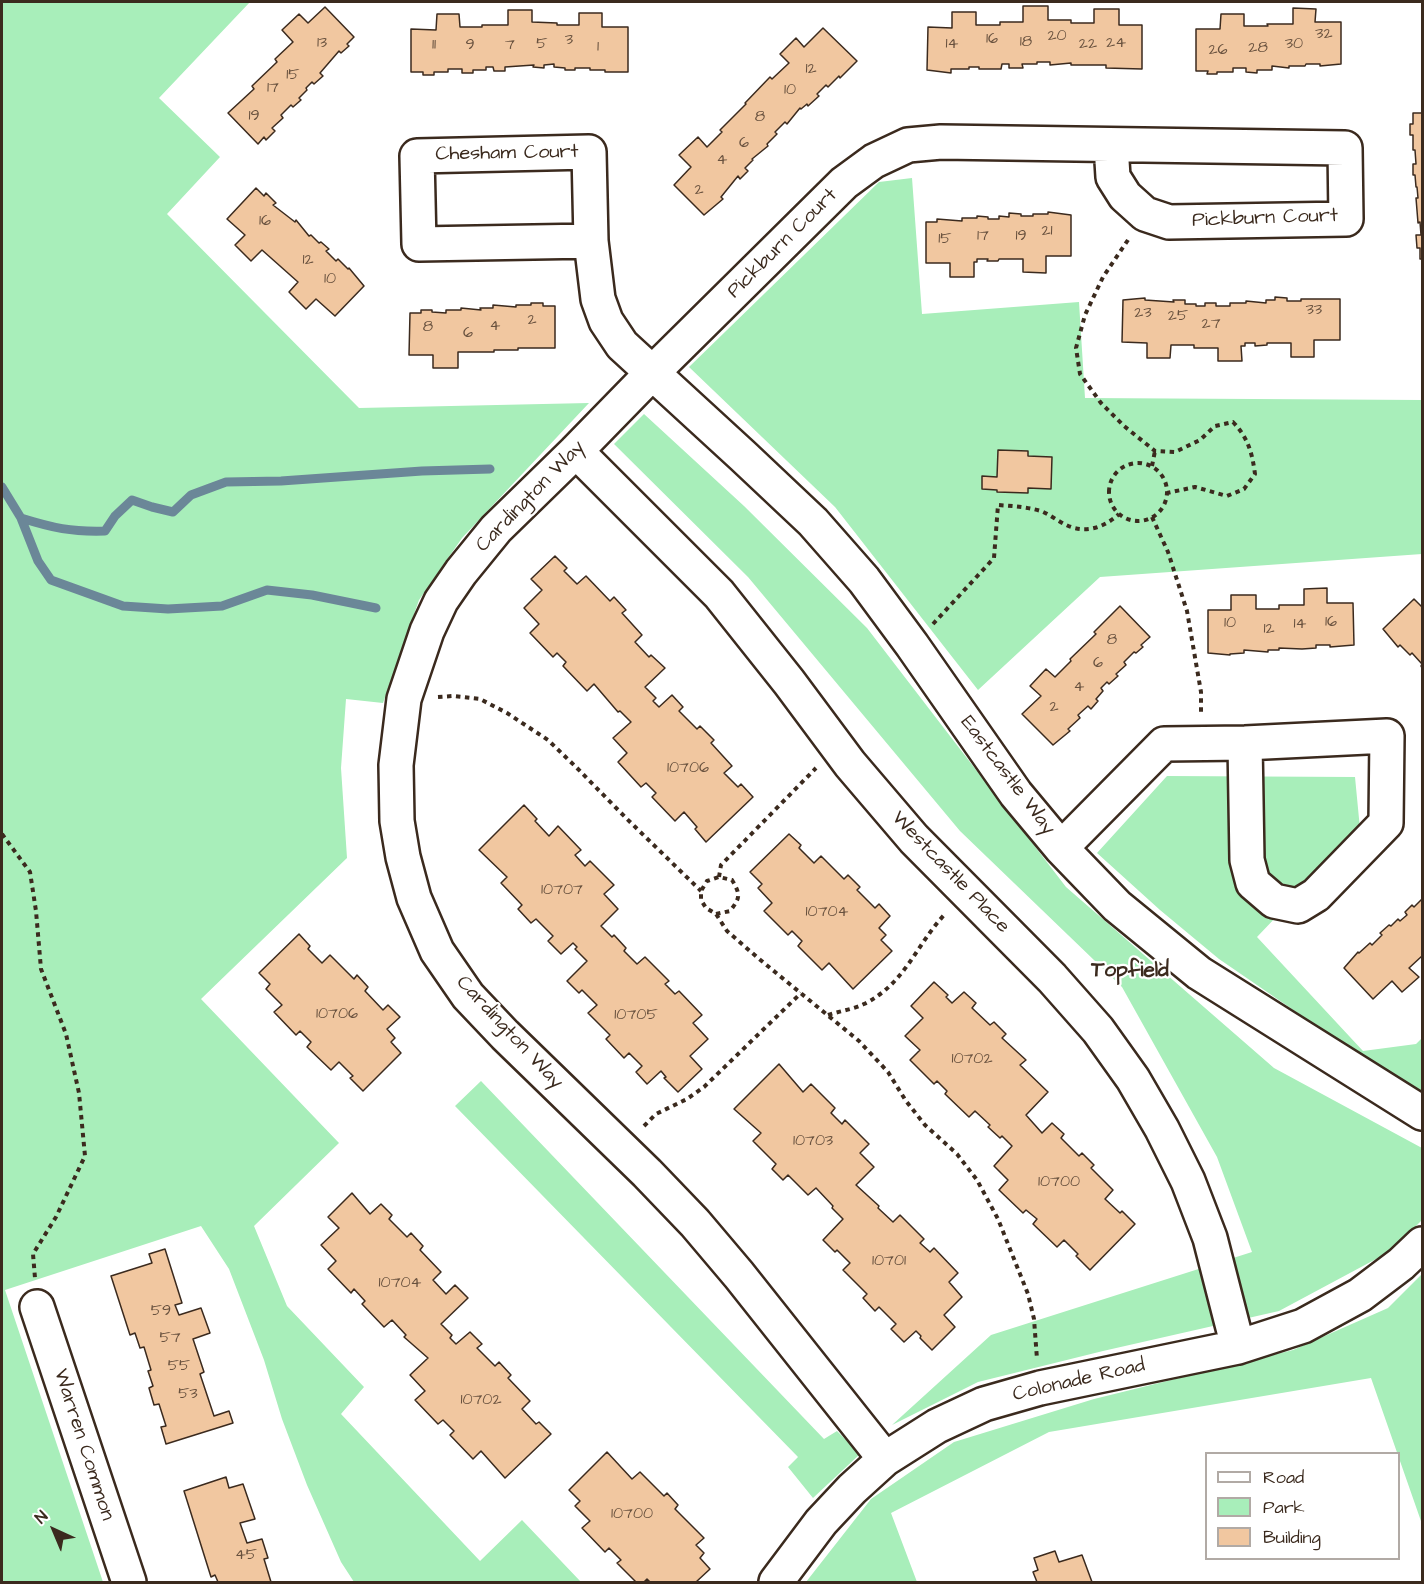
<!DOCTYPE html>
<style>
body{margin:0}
#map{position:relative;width:1424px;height:1584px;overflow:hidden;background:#fff;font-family:"Architects Daughter",sans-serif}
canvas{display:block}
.frame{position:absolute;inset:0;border:3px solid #3b2a1e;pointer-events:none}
.legend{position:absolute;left:1205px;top:1452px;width:195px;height:108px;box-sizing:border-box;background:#fff;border:2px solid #b1aaa5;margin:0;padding:8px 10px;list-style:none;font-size:18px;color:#3b2a1e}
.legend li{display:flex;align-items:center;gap:12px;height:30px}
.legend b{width:30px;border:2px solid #b1aaa5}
.north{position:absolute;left:24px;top:1500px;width:60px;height:60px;-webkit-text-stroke:4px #fff;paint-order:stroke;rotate:316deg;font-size:16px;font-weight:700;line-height:24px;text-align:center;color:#3b2a1e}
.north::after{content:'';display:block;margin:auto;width:21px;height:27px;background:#3b2a1e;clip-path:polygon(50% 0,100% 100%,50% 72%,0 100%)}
</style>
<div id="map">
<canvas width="1424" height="1584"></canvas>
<div class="frame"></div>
<ul class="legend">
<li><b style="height:8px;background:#fff"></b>Road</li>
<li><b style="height:16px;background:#a8eeba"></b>Park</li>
<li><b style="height:16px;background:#f1c7a0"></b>Building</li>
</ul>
<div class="north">N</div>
</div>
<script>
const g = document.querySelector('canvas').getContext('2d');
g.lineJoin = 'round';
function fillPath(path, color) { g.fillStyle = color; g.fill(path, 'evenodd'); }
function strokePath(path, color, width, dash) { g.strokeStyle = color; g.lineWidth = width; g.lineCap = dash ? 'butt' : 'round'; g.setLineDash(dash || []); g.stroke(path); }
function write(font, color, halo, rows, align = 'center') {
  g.font = font + ' "Architects Daughter",sans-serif'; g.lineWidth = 4.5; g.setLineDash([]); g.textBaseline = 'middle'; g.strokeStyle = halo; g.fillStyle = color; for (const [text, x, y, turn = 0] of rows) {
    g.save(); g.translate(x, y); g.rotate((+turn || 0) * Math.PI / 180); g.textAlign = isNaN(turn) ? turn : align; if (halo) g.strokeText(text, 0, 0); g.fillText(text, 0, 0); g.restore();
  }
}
const green = new Path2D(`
 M2,2H250L159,98L220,157L167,214L359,408L589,403L462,538L419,600L383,703L346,699L341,768L347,858L201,999L339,1143L254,1226L287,1306L364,1387L341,1414L480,1561L522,1520L581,1582H354L341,1562L307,1485L282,1419L264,1360L229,1269L201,1226L5,1290L103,1582H2Z
 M912,178L922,314L1079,302L1085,398L1422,400V554L1100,577L978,690L835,507L689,367L879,182Z
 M644,414L744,506L867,628L1066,887L1274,1068L1422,1148V1220L1391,1251L1279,1311L1103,1351L978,1382L892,1425L991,1335L1252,1252L1217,1157L1122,987L960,831L748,577L614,444Z
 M1167,776L1355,777L1360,829L1257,937L1363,1051L1416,1044L1422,1038V1095L1356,1053L1219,959L1160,910L1097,853Z
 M481,1081L824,1439L837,1431L860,1454L813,1498L788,1467L798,1457L455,1106Z
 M1422,1274V1524L1371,1378L1049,1432L891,1513L917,1582H806L871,1499L954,1442L1094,1399L1293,1350L1388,1308Z`);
const stream = new Path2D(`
 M2,487L21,518L38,561L51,580L123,606L168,609L222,606L267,590L312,595L376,608
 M21,518C53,528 71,532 105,531L115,516L132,500L152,507L173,512L191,495L226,482L281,481L422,471L490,469`);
const building = new Path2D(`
 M1023,6H1048V20H1071V23H1094V9H1119V25H1142V69L1106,68V65H1071V63L1050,65V62H1037V64H1022L1023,68H1009V64H1002L1001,69H979V67H969V69H951V73L927,70L928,27L952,28V12H976V25H1000V22H1023Z
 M325,7L354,37L347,44L349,46L341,53L339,51L320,73L323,76L314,84L312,82L306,88L307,90L299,98L301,100L293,107L291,105L281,115L283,118L272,128L275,131L266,140L264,137L258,144L228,113L254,89L252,86L277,62L275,59L293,42L282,30L299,14L308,23Z
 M1293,8L1316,9L1315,22H1341V64L1320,66V64H1306L1305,66H1289V68L1272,66V70H1257V73L1246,72V68H1233V72H1217V74H1207L1208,71H1196V29H1220L1221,14H1244V26H1268L1267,24H1293Z
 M508,10H532V22L557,23V25H579V13H602V27H628V72H605V70H590V68H575V70H565V68L554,67V64L544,65V68L533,67L534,65L505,67V71H494L493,67H486V70H473V73H462V69H448V72H434V75H423V72H411V29L436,30L437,14H459L460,27H482V25H508Z
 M823,28L857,61L840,78L839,76L828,87L826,85L817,94L819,96L808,106L807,104L801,109L800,108L787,124L785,122L775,132L777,134L767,144L768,146L752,159L753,160L745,168L748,171L740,179L738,176L721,197L723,199L704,215L674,185L691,167L679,155L698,137L707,147L722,132L720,130L746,104L745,103L770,77L772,79L789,63L780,54L796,38L804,47Z
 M1413,113H1422V259H1420V248H1417L1416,235H1421L1420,222L1418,223L1416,198H1418L1417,187H1416L1415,175H1413V164H1416L1415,150H1413V135H1410V124H1413Z
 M256,188L264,196L266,193L276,203L273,205L295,222L296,220L309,236L311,235L319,243L321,242L329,249L326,251L336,261L338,259L348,269L349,268L364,286L335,316L316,299L306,309L289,292L298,282L262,250L251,261L235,245L245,235L227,219Z
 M1048,212L1071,215V256H1046V273L1023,272V259H999L998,261H987L988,259H977V262H974V277H950V263H926V222H937V219L962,221V218H977V216L988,217V219H999V216L1009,217V213L1021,214V216H1033V214H1048Z
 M1275,297L1287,298V301H1301V299H1340V340H1314V357H1291V343H1267V345L1255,346V343H1245V346H1241L1242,361H1218V348H1194V345H1171L1170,358H1147V343L1122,342L1123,300L1145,298V300L1174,302L1173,300H1185V304H1196V306H1205V303H1216V306H1230V303H1246V301L1266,303V300H1275Z
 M531,303H543V306H555V348H518V350H494V352H458V368H433V355H409L410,313H421V310H432V312L446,313V310H461V308L481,310L480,308H493V305L516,307V305H531Z
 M998,450L1028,451V456L1052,457L1051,489L1028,488V493L997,492V490L982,489V476L997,477Z
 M555,556L567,568L564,571L577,584L586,576L610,601L614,597L626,610L622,613L642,635L635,642L649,657L651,655L665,668L645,687L656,698L653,701L659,707L672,695L683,707L679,711L697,729L700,726L714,740L711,743L732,766L724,773L738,787L741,784L753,797L706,842L695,829L697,827L684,812L675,821L652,797L656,793L646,783L641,787L618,762L627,753L613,738L631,722L620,711L618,712L594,684L587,691L563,666L566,662L557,653L553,657L530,633L539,624L524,608L542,590L531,579Z
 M1327,588V603H1353L1354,645L1330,647V645H1316V648L1302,649L1279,648V650H1268V652L1244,650V653L1230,654V655L1208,653V610H1231V595H1256V609H1279V605H1304V589Z
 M1414,599L1422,607V668L1421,666L1422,664L1412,653L1410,655L1400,645L1398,647L1383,629Z
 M1120,606L1150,637L1141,645L1143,647L1136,653L1134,652L1124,662L1126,665L1116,674L1118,676L1109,684L1107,682L1101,688L1103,691L1096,699L1098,701L1091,709L1088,706L1078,715L1080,718L1068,729L1070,731L1053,745L1022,714L1041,696L1030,686L1046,669L1055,677L1071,661L1070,659L1096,634L1094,632Z
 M524,805L537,819L535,821L549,836L558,826L581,850L575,855L585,866L590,861L614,885L604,894L618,909L601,926L612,937L614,935L626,948L624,951L637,964L645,957L669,981L665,984L675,994L679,991L702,1015L693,1023L708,1039L690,1056L702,1069L678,1092L664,1078L666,1077L661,1071L647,1084L636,1072L642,1066L629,1053L624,1058L606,1039L610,1035L588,1013L597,1005L582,990L579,993L567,981L587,961L575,949L577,947L573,943L561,954L548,941L553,936L536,919L531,923L518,909L522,905L501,883L507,877L479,850Z
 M789,834L801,845L799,848L814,863L821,856L844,879L848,875L860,887L857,890L875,908L879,904L890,916L879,928L886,935L881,940L892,951L853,989L829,963L822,970L798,946L802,941L792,931L788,935L764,911L772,903L758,888L762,884L750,872Z
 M1422,899V956L1409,968L1419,977L1402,992L1392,981L1373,999L1344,968L1358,952L1359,953L1370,943L1372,945L1382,935L1380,933L1389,925L1391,926L1398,919L1400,921L1407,915L1405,912L1412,905L1414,907Z
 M299,934L310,946L308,949L322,963L330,955L354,979L357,975L368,987L365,991L383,1010L388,1005L400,1017L387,1029L395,1038L391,1042L401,1053L363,1091L350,1078L353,1076L339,1062L331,1070L307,1047L311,1042L300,1031L296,1035L274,1012L282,1005L266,989L270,984L259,973Z
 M934,982L948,995L946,997L952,1003L964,992L976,1003L972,1008L990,1025L994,1022L1006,1034L1002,1038L1026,1060L1020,1065L1048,1092L1026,1115L1042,1133L1052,1123L1064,1134L1061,1138L1079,1156L1082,1153L1094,1165L1091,1168L1113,1190L1105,1199L1120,1213L1122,1211L1135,1224L1090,1270L1076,1256L1078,1254L1064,1240L1057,1247L1033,1224L1037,1219L1026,1210L1023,1213L999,1190L1008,1180L994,1166L1012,1146L1002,1136L1000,1138L988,1127L990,1125L975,1111L969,1117L945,1094L947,1091L937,1081L934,1084L910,1060L920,1050L905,1036L923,1018L911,1006Z
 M779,1064L803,1092L811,1084L835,1108L831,1113L842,1124L845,1120L869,1144L860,1153L874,1167L856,1185L879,1206L878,1208L893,1222L900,1215L924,1239L920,1243L930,1252L934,1248L958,1273L949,1282L962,1297L944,1315L955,1327L932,1350L920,1338L921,1336L916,1331L904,1342L891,1329L896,1324L879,1307L875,1311L863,1298L867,1294L843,1270L850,1263L837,1250L835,1252L823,1240L843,1219L832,1208L833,1206L816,1188L808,1195L788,1175L783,1180L772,1169L776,1164L753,1141L761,1133L734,1109Z
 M352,1193L370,1214L381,1204L392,1215L389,1219L407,1237L411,1233L423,1246L420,1250L441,1272L433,1280L446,1294L455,1285L468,1298L441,1324L452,1335L450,1338L456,1344L470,1332L482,1344L477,1348L495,1366L499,1362L511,1375L508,1378L530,1401L522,1409L536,1424L539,1422L551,1434L505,1478L481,1451L473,1459L450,1435L454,1431L443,1420L438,1424L415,1400L425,1391L410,1375L428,1358L404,1337L406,1335L392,1320L384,1327L362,1304L365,1301L354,1289L351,1293L328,1269L336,1261L321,1245L339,1228L328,1217Z
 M165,1249L182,1303L175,1305L179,1315L201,1308L210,1333L193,1339L204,1372L200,1374L214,1416L229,1411L233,1423L166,1444L161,1427L166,1426L159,1404L154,1405L149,1388L153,1386L148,1371L151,1370L144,1347L140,1348L135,1333L130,1335L111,1276L152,1263L149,1254Z
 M607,1452L632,1479L640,1472L664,1496L667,1493L678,1505L675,1509L704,1538L696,1545L704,1553L700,1558L710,1569L696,1582H650L647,1579L644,1582H636L617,1563L621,1560L609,1548L605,1552L582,1528L590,1521L575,1506L580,1501L569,1490Z
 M226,1477L229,1488L243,1484L255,1519L240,1523L247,1543L262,1539L268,1558L264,1559L271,1582H218L215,1575L211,1577L184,1491Z
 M1055,1551L1059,1562L1082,1555L1092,1582H1037L1033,1572L1038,1570L1034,1558Z`);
const path = new Path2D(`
 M1128,240L1103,277L1085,315L1076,348L1080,374L1101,403L1124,426L1155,451L1175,452L1200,440L1215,426L1233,422C1248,438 1252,452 1255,474L1244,489L1227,496L1195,487L1167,493
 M1109 492a29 29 0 1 1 58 0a29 29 0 1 1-58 0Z
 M1152,466L1155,451
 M1152,517L1168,552L1187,611L1201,692V713
 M933,624L994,558L998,505C1013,506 1027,507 1041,511C1051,515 1060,523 1071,527C1089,533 1106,526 1119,514
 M438,697L453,696L480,699L507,713L548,740L575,766L627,819L701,891
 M2,834L30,872L36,911L41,969L66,1034L79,1093L85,1156L56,1217L33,1254L35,1278
 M719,877L721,865L816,768
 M716,914L730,911C740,898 741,895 732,880L719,877L707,881L701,891V900L706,908L716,914L727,931L758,958L859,1041L888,1072L906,1101L925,1125L957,1154L977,1180L998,1219L1028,1294L1034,1319L1037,1359
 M828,1015C840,1011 854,1009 864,1004C905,984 916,945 945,914
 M644,1126L656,1114L687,1099L704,1087L801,993`);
const minor = new Path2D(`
 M591,241L419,244L417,156L589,152L591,241L598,299L606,321L622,345L743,456L813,522L864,580L912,645L1016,794L1061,848L1117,906L1199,973L1422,1113
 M576,451L719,594L789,682L850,764L914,839L1052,978L1098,1030L1133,1079L1162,1129L1188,1181L1210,1238L1238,1347
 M1061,848L1164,744L1245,743L1387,736L1386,823L1316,895L1298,906L1274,901L1253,883L1247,860L1245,743
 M37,1307L129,1582
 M885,1459L739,1275L695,1223L647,1173L505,1035L468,996L437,951L414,898L403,857L397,821L396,765L404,699L427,631L441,601L461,572L496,529L576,451L652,373L844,183L874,161L908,145L941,142L1345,148L1346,219L1169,222L1145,214L1125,196L1113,177L1111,145
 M776,1582L821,1522L852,1489L885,1459L937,1426L984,1404L1040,1388L1238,1347L1303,1326L1360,1295L1401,1264L1422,1244`);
const numberNames = [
 ["32",1324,35],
 ["20",1057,37],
 ["16",992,40],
 ["3",569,41],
 ["18",1026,43],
 ["13",322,44],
 ["24",1116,44],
 ["5",542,45],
 ["14",952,45],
 ["22",1088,45],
 ["30",1294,45],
 ["11",434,46],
 ["9",470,46],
 ["7",510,46],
 ["1",598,48],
 ["28",1258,49],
 ["26",1218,51],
 ["12",811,70],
 ["15",293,76],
 ["17",273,89],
 ["10",790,91],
 ["19",254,117],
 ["8",760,118],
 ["6",744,144],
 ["4",722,161],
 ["2",699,191],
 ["16",265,222],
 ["21",1047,232],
 ["17",983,237],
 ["19",1021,237],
 ["15",945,240],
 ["12",308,261],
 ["10",330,280],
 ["33",1314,311],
 ["23",1143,314],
 ["25",1178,317],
 ["2",532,321],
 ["27",1211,325],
 ["4",495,327],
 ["8",428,328],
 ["6",468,334],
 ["16",1331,623],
 ["10",1230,624],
 ["14",1300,625],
 ["12",1269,630],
 ["8",1112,641],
 ["6",1098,664],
 ["4",1079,688],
 ["2",1054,708],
 ["10706",688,769],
 ["10707",562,891],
 ["10704",827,913],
 ["10706",337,1015],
 ["10705",636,1016],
 ["10702",972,1060],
 ["10703",813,1142],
 ["10700",1059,1183],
 ["10701",889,1262],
 ["10704",400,1284],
 ["59",161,1312],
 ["57",170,1339],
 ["55",179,1367],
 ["53",188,1395],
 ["10702",481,1401],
 ["10700",632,1515],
 ["45",246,1556]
];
const streetNames = [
 ["Chesham Court",507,154,-1],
 ["Pickburn Court",1265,219,-2],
 ["Pickburn Court",783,244,-45],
 ["Cardington Way",531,497,-46],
 ["Eastcastle Way",1007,776,53],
 ["Westcastle Place",950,873,46],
 ["Cardington Way",509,1033,47],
 ["Colonade Road",1079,1381,-13],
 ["Warren Common",83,1445,72]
];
const neighbourhoodNames = [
 ["Topfield",1130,972]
];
fillPath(green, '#a8eeba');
strokePath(stream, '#6b8798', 9);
fillPath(building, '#f1c7a0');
strokePath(building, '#3b2a1e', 1.5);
strokePath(minor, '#3b2a1e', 38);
strokePath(path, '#3b2a1e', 4, [4.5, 4.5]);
strokePath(minor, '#fff', 33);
write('16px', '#68513e', null, numberNames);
write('20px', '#3b2a1e', '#fff', streetNames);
write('bold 21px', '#3b2a1e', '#fff', neighbourhoodNames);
</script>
